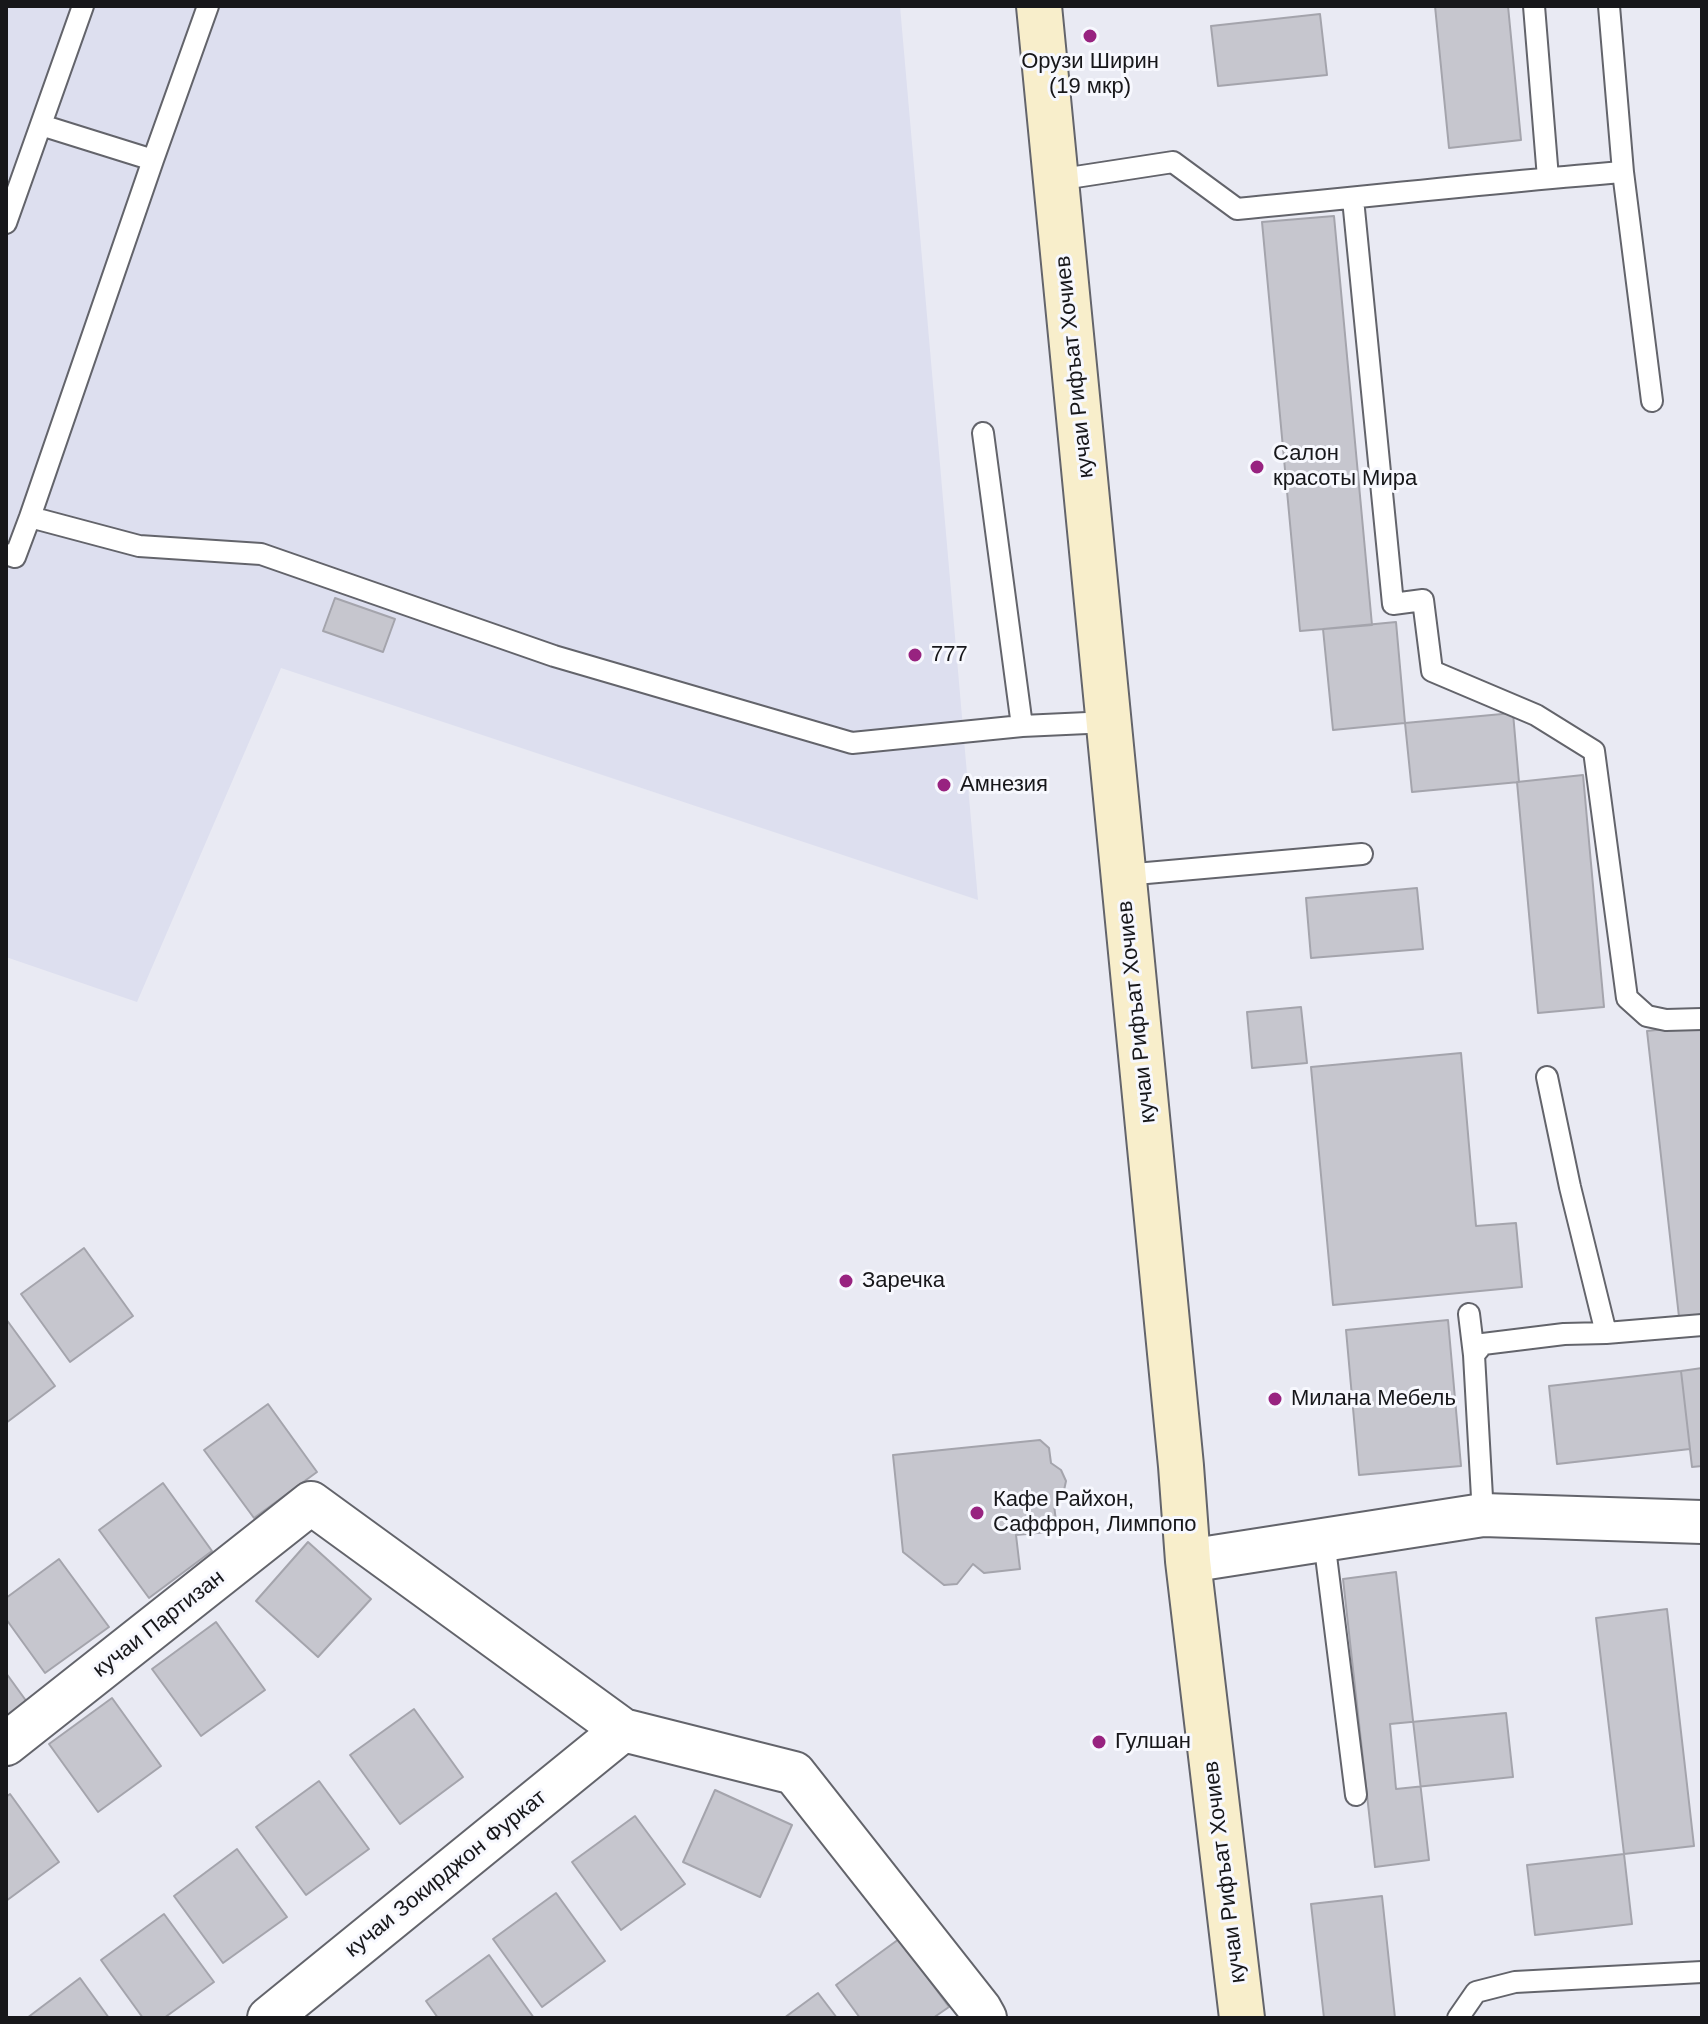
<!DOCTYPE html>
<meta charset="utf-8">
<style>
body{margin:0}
#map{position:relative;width:1708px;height:2024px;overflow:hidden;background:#e9eaf3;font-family:Helvetica,sans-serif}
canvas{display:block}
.frame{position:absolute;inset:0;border:8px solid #17171a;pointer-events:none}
</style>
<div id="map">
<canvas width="1708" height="2024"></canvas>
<div class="frame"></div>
</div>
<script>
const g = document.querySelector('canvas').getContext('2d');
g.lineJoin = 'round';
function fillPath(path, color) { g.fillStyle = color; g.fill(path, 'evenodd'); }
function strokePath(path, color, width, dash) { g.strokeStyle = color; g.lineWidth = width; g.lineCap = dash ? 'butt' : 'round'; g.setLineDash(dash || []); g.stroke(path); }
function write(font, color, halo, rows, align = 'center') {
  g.font = font + ' Helvetica,sans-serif'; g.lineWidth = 6; g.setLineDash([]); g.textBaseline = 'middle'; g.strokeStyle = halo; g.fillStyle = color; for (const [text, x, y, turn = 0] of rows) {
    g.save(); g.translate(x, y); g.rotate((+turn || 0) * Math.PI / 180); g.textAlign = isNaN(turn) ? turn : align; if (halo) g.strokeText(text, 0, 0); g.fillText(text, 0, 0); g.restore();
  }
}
const built = new Path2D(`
 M6,6H900L978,900L281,668L137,1002L6,957Z`);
const building = new Path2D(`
 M1435,6H1508L1521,140L1449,148Z
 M1320,14L1327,75L1218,86L1211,26Z
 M1334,216L1372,625L1300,631L1262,222Z
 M335,598L395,619L383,652L323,631Z
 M1396,622L1405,723L1333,730L1323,629Z
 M1513,713L1519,782L1412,792L1405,723Z
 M1583,775L1604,1007L1538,1013L1517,782Z
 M1417,888L1423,949L1311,958L1306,898Z
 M1301,1007L1307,1063L1252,1068L1247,1012Z
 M1702,1025V1315L1679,1317L1647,1031Z
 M1461,1053L1476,1226L1516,1223L1522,1287L1333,1305L1311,1067Z
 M84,1248L133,1316L70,1362L21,1294Z
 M6,1319L55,1386L6,1423Z
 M1448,1320L1461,1466L1359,1475L1346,1330Z
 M1702,1368V1466L1692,1467L1681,1371Z
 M1681,1371L1690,1449L1557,1464L1549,1386Z
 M268,1404L317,1472L254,1518L204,1450Z
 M1040,1440L1049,1448L1051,1463L1061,1470L1066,1481L1063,1495L1054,1505L1056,1521L1048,1532L1016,1535L1020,1569L984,1573L973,1564L957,1584L944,1585L903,1552L893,1455Z
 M163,1483L212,1551L149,1598L99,1530Z
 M308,1542L371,1599L318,1657L256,1601Z
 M59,1559L109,1627L45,1673L6,1619V1598Z
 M1396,1572L1429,1860L1375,1867L1343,1579Z
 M1667,1609L1694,1846L1624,1854L1596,1618Z
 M216,1622L265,1690L201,1736L152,1669Z
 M6,1673L27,1702L6,1718Z
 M112,1698L161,1766L98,1812L49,1744Z
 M414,1709L463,1777L400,1824L350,1755Z
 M1506,1713L1513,1777L1396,1789L1390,1724Z
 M319,1781L369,1849L306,1895L256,1827Z
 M715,1790L792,1825L760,1897L683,1862Z
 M10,1794L59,1862L6,1901V1797Z
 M635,1816L685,1884L621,1930L572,1862Z
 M237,1849L287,1917L223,1963L174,1896Z
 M1624,1854L1632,1924L1535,1935L1527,1865Z
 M556,1893L605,1961L542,2007L493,1939Z
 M1382,1896L1395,2018H1324L1311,1904Z
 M164,1914L214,1982L164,2018H143L101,1960Z
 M899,1939L949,2007L933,2018H860L836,1985Z
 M489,1955L534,2018H438L426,2001Z
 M80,1978L109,2018H27Z
 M818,1993L837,2018H784Z`);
const lane = new Path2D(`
 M1534,6L1548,178
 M1609,6L1623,172
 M41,125L153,160
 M1056,180L1173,162L1237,209C1366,197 1494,182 1623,172L1652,401
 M1353,199L1393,604L1423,600L1432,671L1536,715L1594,751L1627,998L1647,1016L1666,1020L1702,1019
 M6,223L83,6
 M983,433L1022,726
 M30,517L139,546L261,554L554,656L852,743L1022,726L1109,722
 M6,554L15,557L30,517L153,160L208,6
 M1124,875L1362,854
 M1469,1314L1474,1355
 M1606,1333L1702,1325
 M1483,1515L1474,1355L1483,1344L1564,1334L1606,1333L1570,1187L1547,1077
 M1324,1540L1356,1795
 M1458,2018L1476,1992L1515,1982L1702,1972`);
const street = new Path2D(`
 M1188,1561L1483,1515L1702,1522
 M6,1744L311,1503L623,1730L794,1773L980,2009L985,2018
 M269,2018L623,1730`);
const secondary = new Path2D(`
 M1039,6L1181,1466L1188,1561L1242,2018`);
const markers = [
 [1090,36,8,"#982380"],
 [1257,467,8,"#982380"],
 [915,655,8,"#982380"],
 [944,785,8,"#982380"],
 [846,1281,8,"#982380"],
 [1275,1399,8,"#982380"],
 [977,1513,8,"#982380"],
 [1099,1742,8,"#982380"]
];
const poiNames = [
 ["Орузи Ширин",1090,62,"center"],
 ["(19 мкр)",1090,87,"center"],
 ["Салон",1273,454],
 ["красоты Мира",1273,479],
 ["777",931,655],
 ["Амнезия",960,785],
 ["Заречка",862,1281],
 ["Милана Мебель",1291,1399],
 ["Кафе Райхон,",993,1500],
 ["Саффрон, Лимпопо",993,1525],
 ["Гулшан",1115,1742]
];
const streetNames = [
 ["кучаи Рифъат Хочиев",1075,367,-96],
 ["кучаи Рифъат Хочиев",1137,1012,-96],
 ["кучаи Партизан",159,1624,-38],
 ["кучаи Рифъат Хочиев",1225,1872,-97],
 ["кучаи Зокирджон Фуркат",446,1874,-39]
];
fillPath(built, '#dddfef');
fillPath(building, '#c6c6ce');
strokePath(building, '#a4a4ac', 2);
strokePath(lane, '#63646b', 24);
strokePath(street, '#63646b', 46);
strokePath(secondary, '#63646b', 48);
strokePath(lane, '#fff', 20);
strokePath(street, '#fff', 42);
strokePath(secondary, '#f8eecb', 44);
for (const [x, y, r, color] of markers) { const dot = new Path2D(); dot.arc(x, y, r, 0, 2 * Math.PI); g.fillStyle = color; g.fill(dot); strokePath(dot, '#f7f8fe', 3); }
write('22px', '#17171a', '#f7f8fe', poiNames, 'left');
write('22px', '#17171a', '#f7f8fe', streetNames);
</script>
